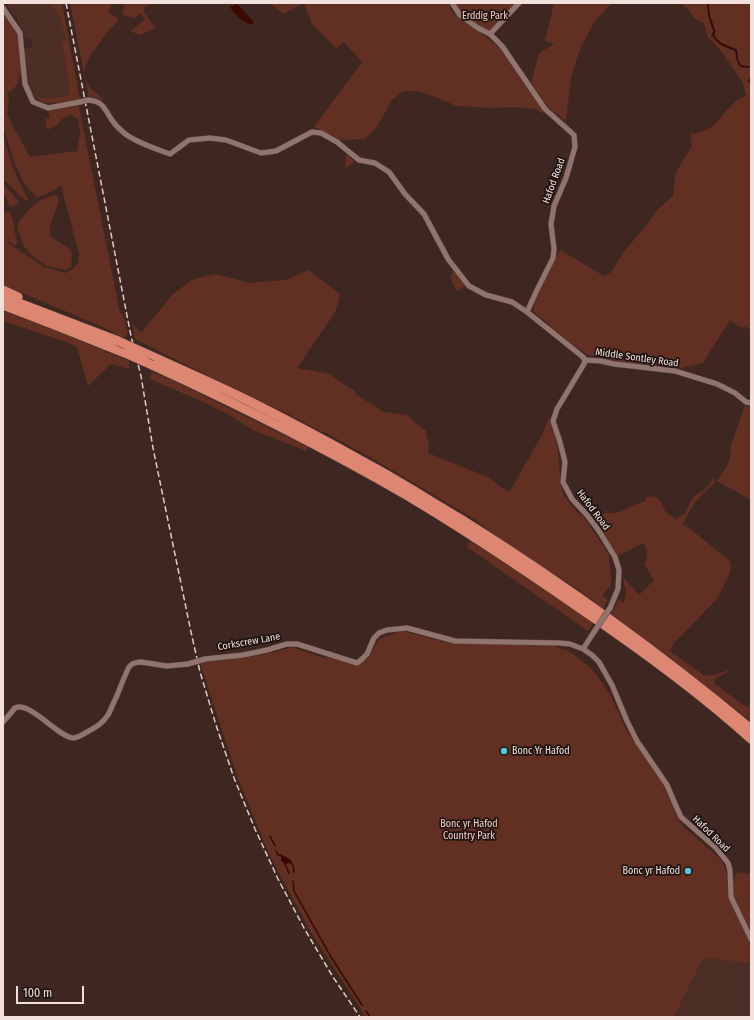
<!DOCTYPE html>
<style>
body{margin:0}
#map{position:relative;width:754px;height:1020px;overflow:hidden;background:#3e2621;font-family:"Fira Sans Condensed",sans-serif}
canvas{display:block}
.frame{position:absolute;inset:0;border:4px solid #f1e0dc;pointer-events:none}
.scale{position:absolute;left:16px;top:986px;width:68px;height:18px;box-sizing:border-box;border:2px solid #f1e0dc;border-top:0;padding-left:5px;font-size:12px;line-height:14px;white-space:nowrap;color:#f1e0dc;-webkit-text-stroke:3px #1e1310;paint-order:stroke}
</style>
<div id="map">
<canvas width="754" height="1020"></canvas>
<div class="frame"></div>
<div class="scale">100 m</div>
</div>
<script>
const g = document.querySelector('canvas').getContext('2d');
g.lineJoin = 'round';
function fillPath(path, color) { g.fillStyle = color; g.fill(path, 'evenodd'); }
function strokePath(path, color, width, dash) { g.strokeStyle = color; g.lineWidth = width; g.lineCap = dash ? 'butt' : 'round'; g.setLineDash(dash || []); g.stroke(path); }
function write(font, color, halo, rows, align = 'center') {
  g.font = font + ' "Fira Sans Condensed",sans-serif'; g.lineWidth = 3.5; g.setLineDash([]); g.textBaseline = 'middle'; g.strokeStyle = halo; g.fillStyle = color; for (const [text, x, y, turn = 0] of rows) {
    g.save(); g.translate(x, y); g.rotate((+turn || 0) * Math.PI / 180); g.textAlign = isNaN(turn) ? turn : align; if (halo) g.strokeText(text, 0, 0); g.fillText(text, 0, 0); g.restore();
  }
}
const built = new Path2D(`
 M5,3H49L60,16L66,41L61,42L70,91L67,96L43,99L36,96L31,91L27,82L24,48H32V39H27L23,35L18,20Z
 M703,958L747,963L751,961V1017H674Z`);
const green = new Path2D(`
 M49,3H62L80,100C68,101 50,107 39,100C36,98 33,94 31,91L36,96L43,99L67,96L70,91L61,41L66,40L60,17Z
 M70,3H112L108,13L119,18L117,22L106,34L92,53L86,64L84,76L90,88L107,102L95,97L89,98Z
 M126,3H153L145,7L144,12L155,28L140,35L130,31L145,19L140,13L135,18L125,16L123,14L122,11Z
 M270,3H448L452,12L500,48L545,114L534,109L512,107L492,108L456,106L438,98L418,91H403L392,100L376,128L365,139L340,140L314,127L362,62L344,42L336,48L312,24L304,3L283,14Z
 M456,3H517L489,30L478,27L462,13Z
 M554,3H612L595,21L580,49L571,78L566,121L548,107L531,83L539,53L554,44L545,41Z
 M681,3H707L708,14L713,29V32L710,36L722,46L734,51L736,53L737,62L740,67L744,68H751V76L748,81L749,83L751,85V331C748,327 744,326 739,327L730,320L703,363L676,369L639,364L623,363L588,355L559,335L543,319L535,313L533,309L539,291L560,250L604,276L607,275L611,272L623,253L649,222L657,210L673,196L676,172L692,146L690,134C716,132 719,116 735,102C738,99 742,98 746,96L743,84L741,80L721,51L708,37L704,23L694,18L689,10Z
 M709,3H751V66H744L741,65L738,61V52L736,49L721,43L714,37L716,31L709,13Z
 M3,12L19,34L23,67L16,86L11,91L8,92L7,94L9,99L7,114L11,122L30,157L77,151L80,133L78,119L70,114L61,120L56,126L47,130L45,119L50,118L48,111L79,105V107L120,313L123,314L128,335H125V338L113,333L114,332L112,331L3,285V213L9,211L12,217L16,238L18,242L15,245L10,242L5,241L44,267L65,273L72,270L78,263L79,254L61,185L52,191L37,198L24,183L14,162L3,126Z
 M3,134L12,166L28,200L27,201C18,195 12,186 3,180Z
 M346,154L355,162L345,168Z
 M3,183L19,202L17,204L10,207L3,192Z
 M55,195L58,196V204L50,226V236L71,250L72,257L71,266L66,270L47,266L32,256L23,245L17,226C26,209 37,200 55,195Z
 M453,269L467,286L456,291L451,279Z
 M308,270L340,294L337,307L334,314L297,368L330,374L343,384L354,390L357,395L384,412L408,415L412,420L426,431L429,446L428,453L488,477L506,491H510L544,431L549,416L557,444L561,483L563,495L577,512L583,516L609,554L611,577V585L602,595L608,600L603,608L573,586L492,534L486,528L474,519L373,459L326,433L320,431L286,413L236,390L135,339L132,324L141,333L173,294L192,280L214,274L228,277L249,283L285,280Z
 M3,311L50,328L129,361V369L111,364L88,386L77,347L69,343L3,321Z
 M152,372L170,379L308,447L307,451L255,431L229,415L201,401L150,379Z
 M745,405L751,408V500L717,481L727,466L730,458L731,445Z
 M714,478L715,482L695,502L682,525L688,527L730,561L731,568L729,575L717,599L673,644V646L670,651L705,676L718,674L734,668L716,678L714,683L743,705L751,707V721L654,646L609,616L614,609L618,600L624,603L626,594L623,577L639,595L654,580L644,564C649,556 648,551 644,543L617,556L611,546L603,534L602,529L601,528L599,527L595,522L600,515L605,513H615L625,510L634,505L644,502L648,496L656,497L663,505L665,511L677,520L678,518L685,513L693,497L705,489Z
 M470,541L508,564L593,623L588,631L467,547Z
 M402,631L444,642L556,646L561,649L568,650L569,652L572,653L593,670L610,694L626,729L664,786L678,819L684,827L721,860L726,870L729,895L748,937L751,947V961L747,963L703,958L674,1017H366L310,931L270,856L238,779L200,663L262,655L265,654L259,655L275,652L292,647L317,656L327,658V656L361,662L369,657L378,640L386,636Z
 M737,872L751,874V930C742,914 724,890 737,872Z`);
const water = new Path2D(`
 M237,4L254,22L251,25C242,20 235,16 230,7Z
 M281,855C285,855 286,858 290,859L292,862L291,863L284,864L283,862L281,861Z`);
const stream = new Path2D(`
 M708,3L709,16L714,31L713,34C717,44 726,46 736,50C737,56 736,61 741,66L751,67
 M751,77L749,81L751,83
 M270,836L275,846
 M276,851L278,855H281
 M291,863L293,865L294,872
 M285,864L289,873
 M293,881L294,891L295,893L331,957L362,1005
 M366,1011L370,1017`);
const street = new Path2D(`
 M452,3L460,15L478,28L490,34L502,46L545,109L574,135L575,147L566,178L554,206L551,224L554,249L553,258L537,290L527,312
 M3,8L20,33L25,84L33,102L48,108L80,102
 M490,34L519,3
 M88,100C106,101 105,113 115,124C117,127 121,130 124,133C135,142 156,149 170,154L189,140L210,138L226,140L261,153L276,151L312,132L321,133L337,142L359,160L375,163L389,172L405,194L424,214L448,259L469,286L486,295L512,302L527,312L583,357L585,360L584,364L557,409L553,421L560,442L565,462L563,482L572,499L587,515L599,531L615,557L619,570L618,589L610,608
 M585,360L601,361L614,364L675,371L717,384L735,393L746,402L751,403
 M583,649L594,632
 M205,659L243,655L267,650L287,644H297L357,663L361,660L367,654L374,638L379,633L387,630L407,628L455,641L560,643L570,644L583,649L592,655L599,662L612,685L627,721L637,741L667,785L676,806L681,817L716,848L728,863L730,870L731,897L751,939
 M3,722L15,708C30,701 58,737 73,738C78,738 83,734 87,732C96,727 103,723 108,715C111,710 113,703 116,698C120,688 124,677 129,667C132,663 136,662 141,662L167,666L188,664`);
const highway = new Path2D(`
 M3,290L18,297
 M3,297L118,341
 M3,305L60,327L125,353
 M147,354C182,370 217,385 251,402C291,422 332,444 371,466C403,483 433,503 464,521C564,584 660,653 751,729
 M152,365C239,405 325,448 408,496C467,531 525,570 581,609C640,649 698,691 751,739`);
const rail = new Path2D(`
 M66,3L131,336L141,376L153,448L191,632L200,672L216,725L234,778L255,829L278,879L304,928L333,977L360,1017`);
const streetBridge = new Path2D(`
 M80,102L88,100
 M594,632L610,608
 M188,664L205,659`);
const highwayBridge = new Path2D(`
 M118,341L147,354
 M125,353L152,365`);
const markers = [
 [504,751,4,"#56c9e1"],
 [688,871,4,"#56c9e1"]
];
const parkNames = [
 ["Erddig Park",485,16],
 ["Bonc yr Hafod",469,824],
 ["Country Park",469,836]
];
const streetNames = [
 ["Hafod Road",554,181,-70],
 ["Middle Sontley Road",637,358,8],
 ["Hafod Road",593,510,53],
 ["Corkscrew Lane",249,642,-10],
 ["Hafod Road",711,834,44]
];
const poiNames = [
 ["Bonc Yr Hafod",512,751],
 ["Bonc yr Hafod",680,871,"right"]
];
fillPath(built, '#4d2e27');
fillPath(green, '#622f23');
fillPath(water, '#390902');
strokePath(stream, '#390902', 1.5);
strokePath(street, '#594541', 6);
strokePath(highway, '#594541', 10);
strokePath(street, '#91746e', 5);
strokePath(highway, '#dd8672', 9);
strokePath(rail, '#deccc8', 1.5, [6, 3]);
strokePath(streetBridge, '#594541', 6, []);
strokePath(highwayBridge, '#594541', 10, []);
strokePath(streetBridge, '#91746e', 5);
strokePath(highwayBridge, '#dd8672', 9);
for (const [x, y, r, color] of markers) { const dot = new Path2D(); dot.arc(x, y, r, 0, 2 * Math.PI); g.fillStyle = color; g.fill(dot); strokePath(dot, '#1e1310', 1.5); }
write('10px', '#f9cec4', '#1e1310', parkNames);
write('10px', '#f1e0dc', '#1e1310', streetNames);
write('10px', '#f1e0dc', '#1e1310', poiNames, 'left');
</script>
